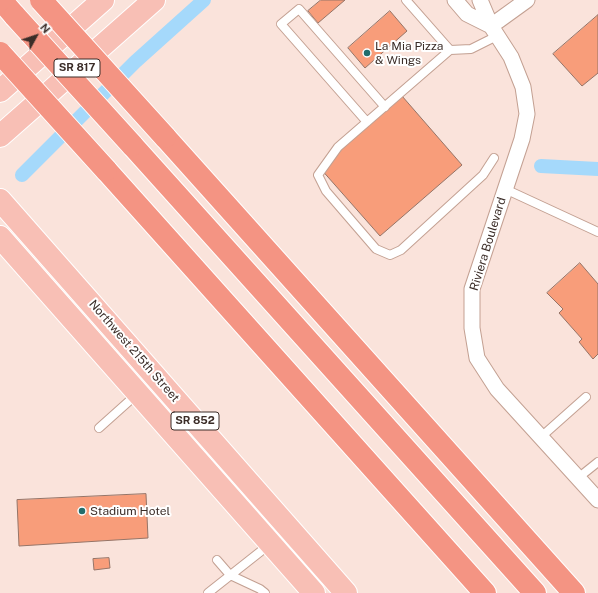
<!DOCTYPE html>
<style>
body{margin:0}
#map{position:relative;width:598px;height:593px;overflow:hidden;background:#fae3db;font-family:"Public Sans",sans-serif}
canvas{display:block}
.north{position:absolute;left:16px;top:16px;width:40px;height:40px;-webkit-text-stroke:3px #fff;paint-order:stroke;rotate:50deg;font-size:11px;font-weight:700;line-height:16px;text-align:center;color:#3b2d28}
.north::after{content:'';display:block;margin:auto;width:14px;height:18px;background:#3b2d28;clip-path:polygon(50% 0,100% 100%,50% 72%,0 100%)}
</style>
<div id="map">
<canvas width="598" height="593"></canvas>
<div class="north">N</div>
</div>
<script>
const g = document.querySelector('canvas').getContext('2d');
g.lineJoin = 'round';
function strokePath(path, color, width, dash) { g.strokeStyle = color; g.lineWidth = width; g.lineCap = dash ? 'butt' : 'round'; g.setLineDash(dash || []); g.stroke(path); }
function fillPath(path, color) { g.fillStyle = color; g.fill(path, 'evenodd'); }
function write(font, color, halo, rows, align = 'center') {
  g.font = font + ' "Public Sans",sans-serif'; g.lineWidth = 4; g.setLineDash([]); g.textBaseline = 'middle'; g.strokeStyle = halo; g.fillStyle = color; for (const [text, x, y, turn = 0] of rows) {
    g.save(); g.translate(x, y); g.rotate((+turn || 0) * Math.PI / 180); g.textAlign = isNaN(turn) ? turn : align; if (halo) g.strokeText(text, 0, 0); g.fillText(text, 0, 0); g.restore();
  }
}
const canal = new Path2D(`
 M541,166L598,169
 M22,175L135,62L204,0`);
const building = new Path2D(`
 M321,0H345L318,23L308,11Z
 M390,11L407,31L365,68L348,48Z
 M598,15V73L582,86L553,54Z
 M402,96L462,165L380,236L320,168Z
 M580,263L598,284V354L593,359L579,342L582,339L559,313L563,309L547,293Z
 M146,494L148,538L19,546L17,500Z
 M109,558L110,568L94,570L93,559Z`);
const lane = new Path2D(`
 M406,0L450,50
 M367,122L281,24L299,9L385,107
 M494,158L483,175L401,250L390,255L376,249L326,191L318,175L338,147L450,50L471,49L497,36
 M505,189L598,232
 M99,428L137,394
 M541,437L586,397
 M578,478L598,462
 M217,560L230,575L260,589L265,593
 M208,593L270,544`);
const street = new Path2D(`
 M455,0L467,14L491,26
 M480,0L491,26L511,57L523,87L527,114L522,139L472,289V328L477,358L497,389L598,500
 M491,26L527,0`);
const primary = new Path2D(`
 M0,91L103,0
 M0,136L154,0
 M0,200L346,593
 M0,237L314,593`);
const highway = new Path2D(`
 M1,0L15,16
 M165,137L574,593
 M132,145L535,593
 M106,170L485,593`);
const highwayBridge = new Path2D(`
 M41,0L165,137
 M15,16L132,145
 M0,53L106,170`);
const markers = [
 [367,53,4,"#226d6c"],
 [82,511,4,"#226d6c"]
];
const shields = [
 [77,68,46],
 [195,421,48]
];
const shieldNames = [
 ["SR 817",77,68],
 ["SR 852",195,421]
];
const poiNames = [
 ["La Mia Pizza",375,46],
 ["& Wings",375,60],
 ["Stadium Hotel",90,511]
];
const streetNames = [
 ["Riviera Boulevard",488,244,-73],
 ["Northwest 215th Street",134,351,49]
];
strokePath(canal, '#a5d9fb', 14);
fillPath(building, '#f89d7a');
strokePath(building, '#957467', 1);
strokePath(lane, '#c3a092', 10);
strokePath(street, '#c3a092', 17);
strokePath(primary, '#fff', 24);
strokePath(highway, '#fff', 24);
strokePath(lane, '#fff', 8);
strokePath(street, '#fff', 15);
strokePath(primary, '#f8bfb5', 22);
strokePath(highway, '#f49483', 22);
strokePath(highwayBridge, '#fff', 24, []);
strokePath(highwayBridge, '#f49483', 22);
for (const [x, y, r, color] of markers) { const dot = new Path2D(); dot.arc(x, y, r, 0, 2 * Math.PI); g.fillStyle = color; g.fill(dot); strokePath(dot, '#fff', 1.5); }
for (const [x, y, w] of shields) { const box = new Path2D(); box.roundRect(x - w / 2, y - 9, w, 18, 3); g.fillStyle = '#fff'; g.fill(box); strokePath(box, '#3b2d28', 1); }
write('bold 11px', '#3b2d28', null, shieldNames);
write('12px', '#3b2d28', '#fff', poiNames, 'left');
write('12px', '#3b2d28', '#fff', streetNames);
</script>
